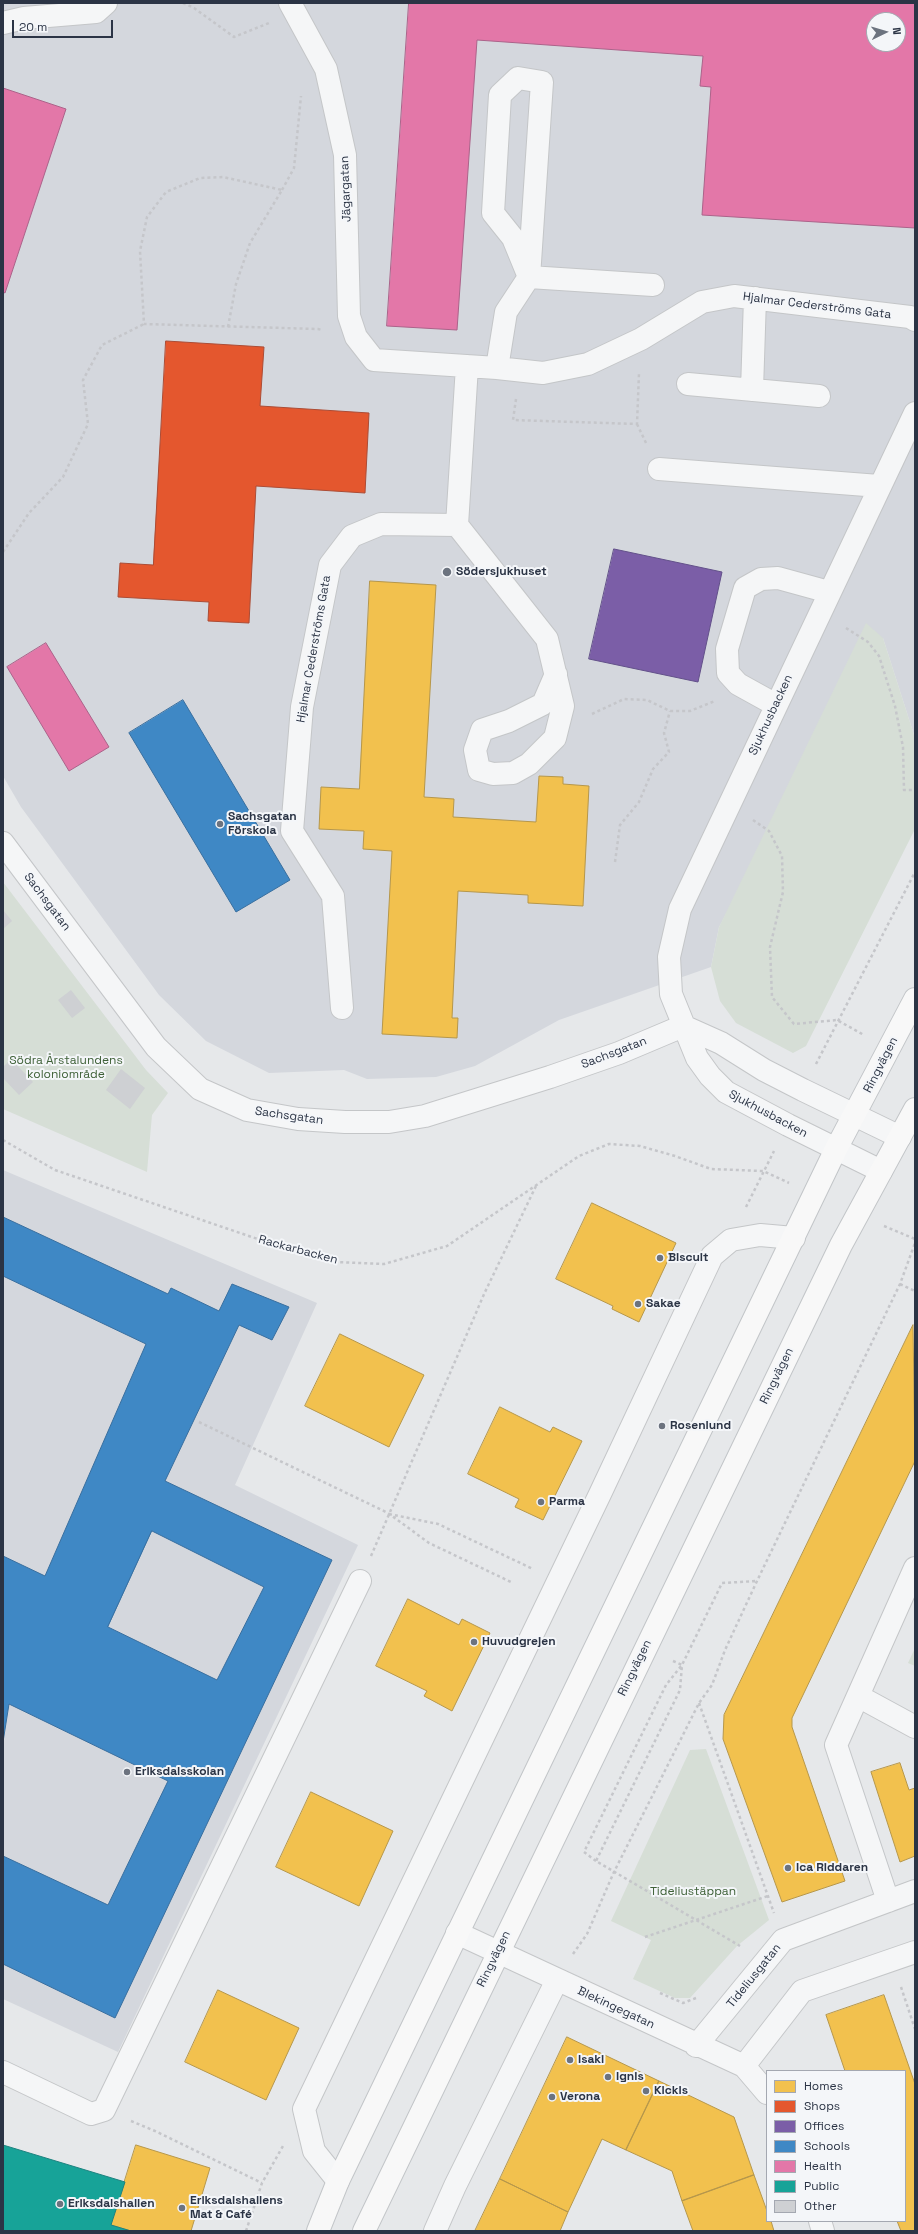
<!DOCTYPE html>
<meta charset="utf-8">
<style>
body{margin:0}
#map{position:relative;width:918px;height:2234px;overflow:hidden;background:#e6e8ea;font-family:"Space Grotesk",sans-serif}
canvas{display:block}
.frame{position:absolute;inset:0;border:4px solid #2b3445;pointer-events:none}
.legend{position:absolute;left:766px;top:2070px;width:140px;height:152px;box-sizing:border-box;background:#f4f6f9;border:1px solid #a4a8b1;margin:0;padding:5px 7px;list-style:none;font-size:12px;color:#2b3445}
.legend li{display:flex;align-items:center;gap:8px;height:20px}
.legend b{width:20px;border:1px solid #a4a8b1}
.north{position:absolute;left:866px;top:12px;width:40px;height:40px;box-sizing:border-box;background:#f4f6f9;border:1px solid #a4a8b1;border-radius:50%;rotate:85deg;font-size:11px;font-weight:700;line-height:16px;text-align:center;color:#2b3445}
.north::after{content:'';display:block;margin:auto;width:14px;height:18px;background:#6c737f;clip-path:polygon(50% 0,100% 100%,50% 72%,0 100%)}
.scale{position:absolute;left:12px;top:20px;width:101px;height:18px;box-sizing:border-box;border:2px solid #2b3445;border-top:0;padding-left:5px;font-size:12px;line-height:14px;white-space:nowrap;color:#2b3445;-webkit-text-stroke:3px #f4f6f9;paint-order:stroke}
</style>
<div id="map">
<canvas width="918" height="2234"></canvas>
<div class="frame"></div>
<ul class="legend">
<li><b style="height:11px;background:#f2c14e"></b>Homes</li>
<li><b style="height:11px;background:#e4572e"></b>Shops</li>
<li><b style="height:11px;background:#7b5ea7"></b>Offices</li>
<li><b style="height:11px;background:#3f88c5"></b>Schools</li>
<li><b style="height:11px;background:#e377a8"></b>Health</li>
<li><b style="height:11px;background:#17a398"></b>Public</li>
<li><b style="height:11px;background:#ced0d3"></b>Other</li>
</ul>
<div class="north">N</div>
<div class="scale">20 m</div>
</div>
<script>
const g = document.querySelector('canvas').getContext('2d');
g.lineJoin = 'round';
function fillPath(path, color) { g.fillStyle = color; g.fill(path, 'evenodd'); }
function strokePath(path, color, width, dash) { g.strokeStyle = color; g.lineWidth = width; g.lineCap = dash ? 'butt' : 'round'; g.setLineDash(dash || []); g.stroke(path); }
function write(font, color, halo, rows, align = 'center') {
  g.font = font + ' "Space Grotesk",sans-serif'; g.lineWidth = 4; g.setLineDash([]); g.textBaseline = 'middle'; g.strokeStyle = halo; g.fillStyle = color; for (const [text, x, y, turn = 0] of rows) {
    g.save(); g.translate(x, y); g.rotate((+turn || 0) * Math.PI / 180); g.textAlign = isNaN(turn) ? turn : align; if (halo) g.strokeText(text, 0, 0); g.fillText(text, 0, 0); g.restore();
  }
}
const built = new Path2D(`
 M3,3H915V738L883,638L719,927L711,967L559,1020L475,1066L436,1077L367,1079L344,1070L269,1073L206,1041L159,995L21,807L3,776ZM874,20H898V44H874Z
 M3,1170L317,1303L235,1485L358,1545L118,2052L3,1999Z`);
const green = new Path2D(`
 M866,623L883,638L915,738V829L806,1046L793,1053L736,1023L720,1001L711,967L719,927Z
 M3,882L146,1070L168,1093L152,1115L147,1172L3,1109Z
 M915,1648V1666L908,1663Z
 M706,1749L769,1920L737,1946L690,1998H675L633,1979L651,1940L611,1921L690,1750Z`);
const homes = new Path2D(`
 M370,581L436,585L424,797L454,799L453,817L536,822L539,776L563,777V784L589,786L583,906L528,903V895L458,891L452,1018H458L457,1038L382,1034L392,851L363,849L364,831L319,829L321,787L359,789Z
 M592,1203L676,1243L639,1322L612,1309L613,1306L556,1279Z
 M913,1325L915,1461L792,1718V1727L845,1881L782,1902L723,1739L724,1715Z
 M340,1334L424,1375L389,1447L305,1406Z
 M500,1407L550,1432L553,1427L582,1441L543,1520L515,1507L519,1499L468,1474Z
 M408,1599L459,1625L462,1619L490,1633L452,1711L424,1696L427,1691L376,1666Z
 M900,1763L909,1790L915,1788V1856L900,1862L871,1772Z
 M311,1792L393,1831L359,1906L276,1867Z
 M218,1990L299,2028L266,2100L185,2062Z
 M884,1995L915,2084V2231H901L897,2221H905V2071H845L826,2015Z
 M567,2037L659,2081L626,2150L602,2139L568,2212L500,2179Z
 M659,2081L734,2117L754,2175L682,2201L672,2171L626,2150Z
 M136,2145L210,2168L191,2231H131L111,2225Z
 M754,2175L767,2211V2221H771L774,2231H693L682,2201Z
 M500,2179L568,2212L560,2231H475Z`);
const shops = new Path2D(`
 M166,341L264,347L260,406L369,413L365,493L256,486L249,623L208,621L209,602L118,597L120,563L153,565Z`);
const offices = new Path2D(`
 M614,549L722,572L698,682L589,659Z`);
const schools = new Path2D(`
 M183,700L290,880L236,912L129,733Z
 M3,1217L168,1294L171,1288L219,1311L232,1284L289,1307L272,1340L239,1325L165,1481L332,1560L115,2018L3,1964V1856L108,1905L168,1781L9,1704L3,1742V1556L45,1576L146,1344L3,1276ZM152,1531L264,1587L217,1680L108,1627Z`);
const health = new Path2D(`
 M409,3H915V228L702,215L711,87L700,86L703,56L477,40L457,330L387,326ZM874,20H898V44H874Z
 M3,88L66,109L5,293L3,292Z
 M46,643L109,747L69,771L7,667Z`);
const public = new Path2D(`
 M3,2145L125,2182L111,2225L131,2231H3Z`);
const building = new Path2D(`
 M3,910L12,921L3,929Z
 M71,990L85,1008L72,1018L58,1000Z
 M11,1059L33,1082L19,1095L3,1078V1067Z
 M121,1069L145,1088L130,1109L106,1090Z`);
const path = new Path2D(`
 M183,3L194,8L234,37L269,23
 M282,190L294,168L301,96
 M228,327L236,284L250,243L282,190L223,177L200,178L166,192L147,217L140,251L144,324L318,329L322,330
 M516,399L513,420L637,424L639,373
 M637,424L647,445
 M3,552L29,513L63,477L88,424L83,380L102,345L144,324
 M846,628L868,642L879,656L895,706L903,747L904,790H915
 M592,714L624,699L647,700L670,711H690L715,701
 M753,820L769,831L782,856L783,892L770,947L772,997L794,1024L837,1020L864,1035
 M615,862L620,825L639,802L653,769L669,752L664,733L670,711
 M816,1064L915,872
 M3,1140L55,1170L290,1250L337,1262L384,1264L447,1246L579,1156L609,1144L640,1146L675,1156L711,1169L763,1171L789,1183
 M746,1207L774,1151
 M884,1226L915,1239
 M900,1284L915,1291
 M199,1422L388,1513L429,1543L511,1582
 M389,1514L438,1524L533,1569
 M371,1556L485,1292L536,1186
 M673,1661L682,1665L680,1690L596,1861L740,1946
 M699,1703L774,1913
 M596,1861L584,1852L666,1685L682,1665L722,1583L757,1581
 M645,1937L768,1896
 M573,1954L587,1934L614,1872L699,1703L712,1685L725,1650L757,1581L900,1284L915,1243
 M901,1987L915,2029
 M660,1993L683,2003L696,1998
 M131,2121L155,2131L262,2183
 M246,2231L262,2183L283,2146`);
const minor = new Path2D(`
 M290,3L326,69L345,155L349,316L356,337L374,360L497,368L543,373L588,364L641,339L702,302L734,296L910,317L915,320
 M3,23L24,18L96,12L106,3
 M529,277L653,285
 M467,366L457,525L547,639L563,706L555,738L529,764L513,773L493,774L479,770L475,750L482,730L509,721L543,704L556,674
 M497,368L506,312L529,277L542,82L518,78L500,95L493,213L513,238L529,277
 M688,384L819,396
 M752,390L755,298
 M659,469L879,486
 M776,705L738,684L728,673L727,649L745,588L761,579L778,578L829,592
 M3,843L156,1047L200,1089L247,1110L298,1119L345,1122H389L425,1116L550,1077L619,1053L683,1026
 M342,1008L333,896L292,831L302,707L330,565L352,536L381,524L457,525
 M683,1026L721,1043L764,1070L803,1090L900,1137
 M881,1171L788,1125L726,1092L710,1076L697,1058L671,994L669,957L680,909L915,413
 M858,1696L915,1727
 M888,1901L836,1745L915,1568
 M457,1933L744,2066L767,2093
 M696,2046L783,1940L915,1891
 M744,2066L802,1991L915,1952
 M3,2072L91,2114L104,2110L360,1581
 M338,2181L314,2151L304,2109L600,1494L712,1256L731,1240L760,1235L794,1238
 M820,2221L823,2231
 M435,2231L455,2186L557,1980`);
const major = new Path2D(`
 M318,2231L338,2181L836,1149L915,999
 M364,2231L841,1245L915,1109`);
const markers = [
 [447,572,5,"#6c737f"],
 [220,824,4,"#6c737f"],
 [660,1258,4,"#6c737f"],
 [638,1304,4,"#6c737f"],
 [662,1426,4,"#6c737f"],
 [541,1502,4,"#6c737f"],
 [474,1642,4,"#6c737f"],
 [127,1772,4,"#6c737f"],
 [788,1868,4,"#6c737f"],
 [570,2060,4,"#6c737f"],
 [608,2077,4,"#6c737f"],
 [646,2091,4,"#6c737f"],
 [552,2097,4,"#6c737f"],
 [60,2204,4,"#6c737f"],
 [182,2208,4,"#6c737f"]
];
const streetNames = [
 ["Jägargatan",346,189,-92],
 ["Hjalmar Cederströms Gata",817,306,7],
 ["Hjalmar Cederströms Gata",314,649,-80],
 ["Sjukhusbacken",771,715,-65],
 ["Sachsgatan",47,902,53],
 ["Sachsgatan",614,1053,-21],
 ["Ringvägen",881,1065,-63],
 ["Sjukhusbacken",768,1114,28],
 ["Sachsgatan",289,1116,8],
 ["Rackarbacken",298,1250,15],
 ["Ringvägen",777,1376,-64],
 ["Ringvägen",635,1668,-64],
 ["Ringvägen",494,1959,-64],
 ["Tideliusgatan",754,1976,-51],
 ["Blekingegatan",616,2008,25]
];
const poiNames = [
 ["Södersjukhuset",456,572],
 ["Sachsgatan",228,817],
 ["Förskola",228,831],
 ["Biscuit",668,1258],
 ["Sakae",646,1304],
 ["Rosenlund",670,1426],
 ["Parma",549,1502],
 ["Huvudgrejen",482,1642],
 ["Eriksdalsskolan",135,1772],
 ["Ica Riddaren",796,1868],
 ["Isaki",578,2060],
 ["Ignis",616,2077],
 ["Kickis",654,2091],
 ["Verona",560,2097],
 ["Eriksdalshallens",190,2201],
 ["Mat & Café",190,2215],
 ["Eriksdalshallen",68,2204]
];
const parkNames = [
 ["Södra Årstalundens",66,1061],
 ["koloniområde",66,1075],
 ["Tideliustäppan",693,1892]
];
fillPath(built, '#d4d7dd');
fillPath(green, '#d6ded6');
fillPath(homes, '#f2c14e');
strokePath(homes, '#b6974b', 1);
fillPath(shops, '#e4572e');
strokePath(shops, '#ac4c35', 1);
fillPath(offices, '#7b5ea7');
strokePath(offices, '#63518a', 1);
fillPath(schools, '#3f88c5');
strokePath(schools, '#396f9f', 1);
fillPath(health, '#e377a8');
strokePath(health, '#ac638a', 1);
fillPath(public, '#17a398');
strokePath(public, '#1d827f', 1);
fillPath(building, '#ced0d3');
strokePath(minor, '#c4c6c8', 24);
strokePath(major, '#c2c5c8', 24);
strokePath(path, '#c5c6ca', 2.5, [3, 3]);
strokePath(minor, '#f5f6f7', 22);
strokePath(major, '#f8f8f8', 22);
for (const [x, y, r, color] of markers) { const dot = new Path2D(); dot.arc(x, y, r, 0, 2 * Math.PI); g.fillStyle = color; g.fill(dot); strokePath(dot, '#f4f6f9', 1.5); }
write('12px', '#2b3445', '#f4f6f9', streetNames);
write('bold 12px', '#2b3445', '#f4f6f9', poiNames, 'left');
write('12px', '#3f6138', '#f4f6f9', parkNames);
</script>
